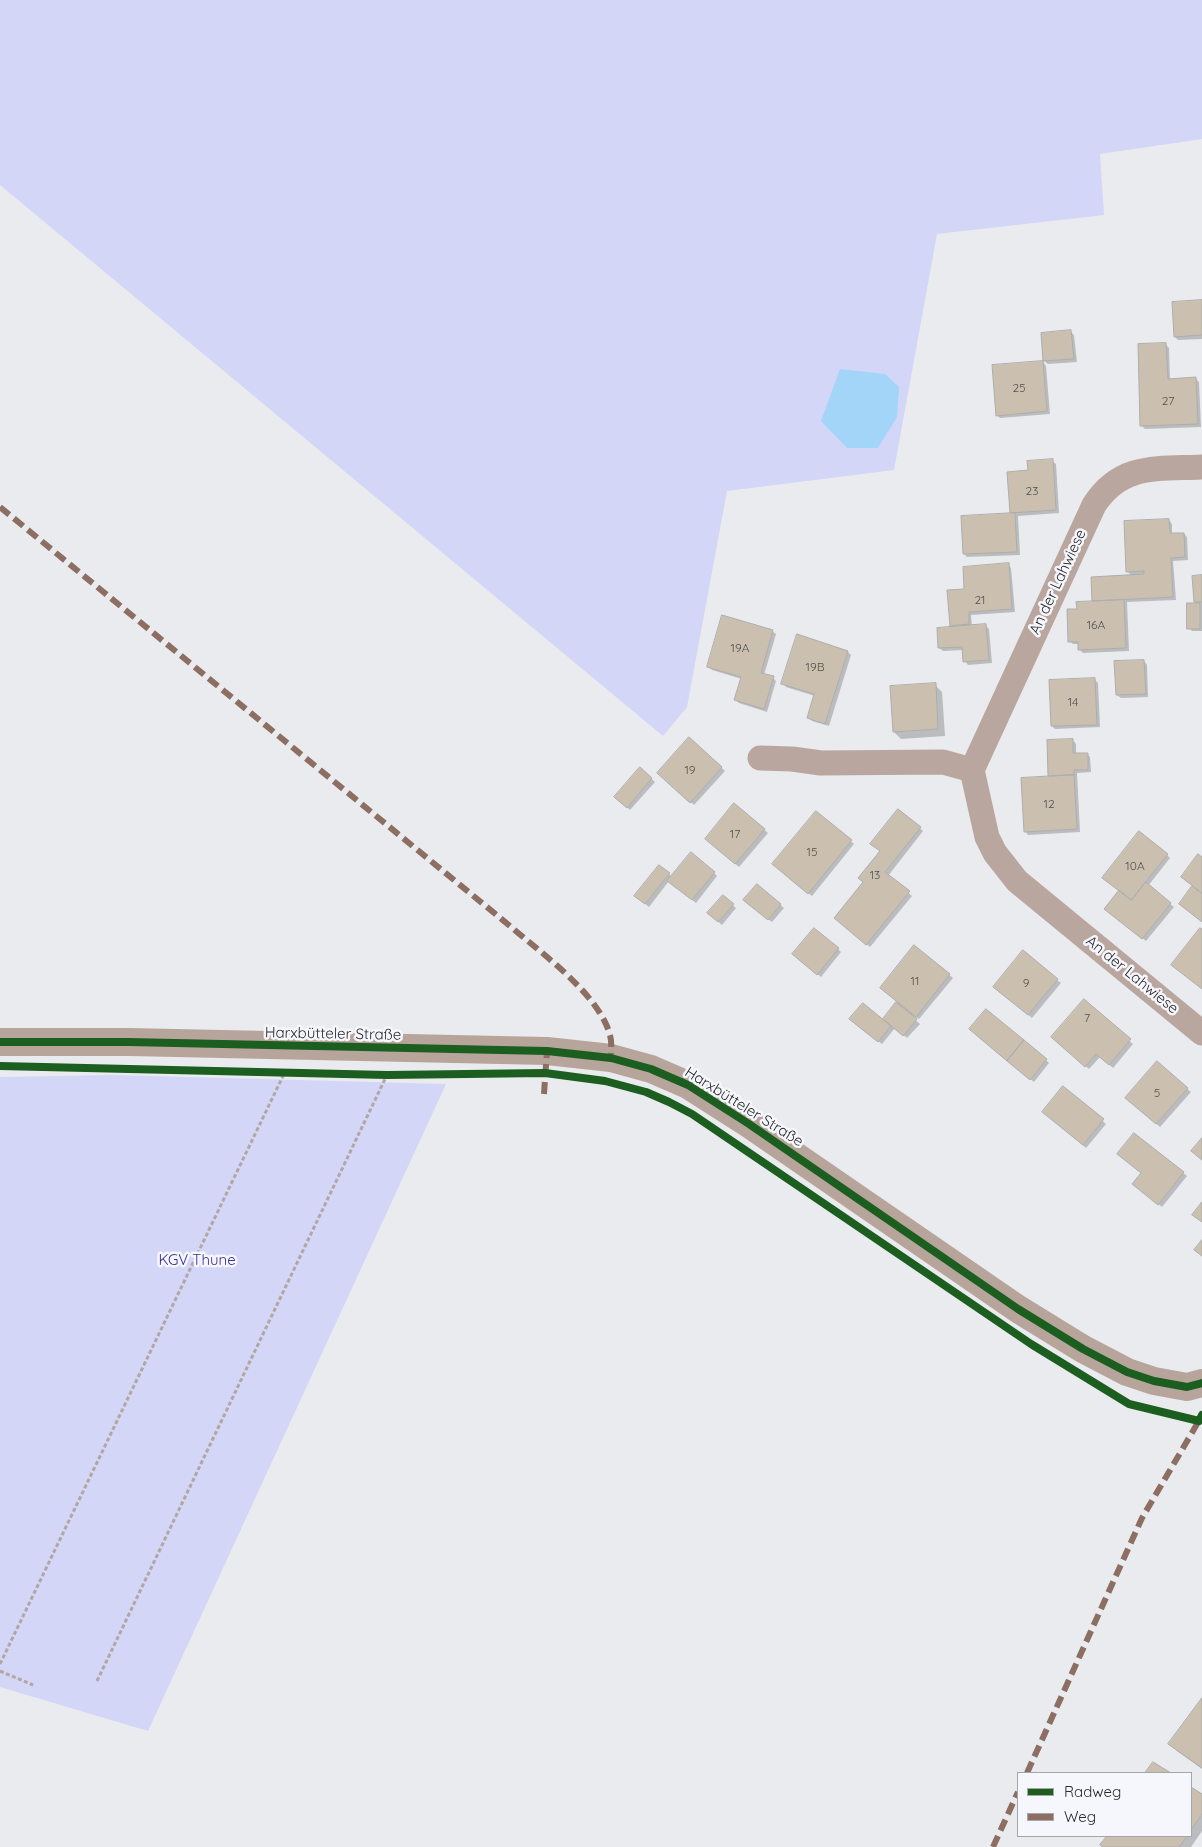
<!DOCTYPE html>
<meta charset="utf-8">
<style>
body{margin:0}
#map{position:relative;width:1202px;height:1847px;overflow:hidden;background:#eaebee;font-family:Quicksand,sans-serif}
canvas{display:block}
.legend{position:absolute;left:1017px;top:1772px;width:175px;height:65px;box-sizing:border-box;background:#f6f7fd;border:1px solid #a5a5aa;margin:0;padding:6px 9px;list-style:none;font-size:15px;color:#2b2b2d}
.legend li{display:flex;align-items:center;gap:10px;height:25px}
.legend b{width:25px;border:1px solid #a5a5aa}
</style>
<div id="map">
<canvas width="1202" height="1847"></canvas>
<ul class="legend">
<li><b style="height:6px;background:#1b5e20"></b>Radweg</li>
<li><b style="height:6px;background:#8d6e63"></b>Weg</li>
</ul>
</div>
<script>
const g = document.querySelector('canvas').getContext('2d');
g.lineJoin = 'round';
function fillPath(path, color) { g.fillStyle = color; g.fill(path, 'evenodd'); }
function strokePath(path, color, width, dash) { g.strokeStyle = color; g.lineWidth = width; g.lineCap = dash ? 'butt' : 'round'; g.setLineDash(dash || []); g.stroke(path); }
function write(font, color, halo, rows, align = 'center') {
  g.font = font + ' Quicksand,sans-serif'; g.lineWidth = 5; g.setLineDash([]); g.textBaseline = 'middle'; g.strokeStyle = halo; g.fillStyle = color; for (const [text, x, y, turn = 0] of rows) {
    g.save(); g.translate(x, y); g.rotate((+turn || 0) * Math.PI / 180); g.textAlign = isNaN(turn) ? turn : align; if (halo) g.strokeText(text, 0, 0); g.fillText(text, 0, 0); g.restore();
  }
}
const green = new Path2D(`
 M0,0H1202V139L1100,154L1104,215L937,234L894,470L727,491L687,707L663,736L0,185Z
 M113,1075L446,1084L148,1731L0,1687V1077Z`);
const water = new Path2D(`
 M840,369L885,374L899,387L897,417L878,448H847L821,421Z`);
const shadow = new Path2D(`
 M1202,301V339L1178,340L1175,337Z
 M1071,332L1074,335L1077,362L1048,364L1044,361Z
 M1166,345L1169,348L1170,380L1196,379L1199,382L1201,427L1145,429L1142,426Z
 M1043,362L1046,366L1050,414L1000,418L997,415Z
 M1052,461L1056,464L1059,513L1018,516L1020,555L967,557L964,554L1011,515L1009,473L1029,472Z
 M1169,520L1172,524V534H1184L1187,537L1188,560L1173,561L1176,600L1127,602L1129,651L1083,653L1080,650L1079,644H1073L1070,641L1078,610L1094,603L1092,578L1132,576L1127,571Z
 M1008,564L1011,568L1015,612L971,615L972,627L986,626L989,629L992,663L968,665L965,661L964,650L943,651L939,648L938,629L953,628L951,625L965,590Z
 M1202,576V631H1192L1189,628L1195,604L1194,577Z
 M772,631L776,634L764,675L773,678L776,681L767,712L739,703L736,700L742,679L712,670L709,667Z
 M798,636L848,652L851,655L829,726L812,721L808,717L815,696L786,687L783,683Z
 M1144,661L1147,665L1148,697L1121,698L1117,695Z
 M1095,680L1098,683L1100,727L1055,729L1052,726Z
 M935,685L942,692L945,736L901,739L894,732Z
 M689,738L725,771L694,805L659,773Z
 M1073,740L1076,744V754H1087L1090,757L1091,772L1077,773L1080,832L1028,835L1025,831L1050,778L1049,741Z
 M640,769L655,782L630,810L619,800Z
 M735,805L768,833L739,867L710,843Z
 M899,811L923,831L888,876L912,896L870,947L839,921L865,882L881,852Z
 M816,812L854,844L812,896L777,868Z
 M1167,855L1170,858L1148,886L1174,907L1146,941L1109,912L1120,891Z
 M714,873L717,876L696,903L669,881L649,907L639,899L669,874L672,877Z
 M757,885L784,908L772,922L748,904Z
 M723,897L736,908L722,925L712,916Z
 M915,947L953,978L919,1019L912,1015L911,1016L920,1024L907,1038L895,1028L882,1044L854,1022L883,1021L898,1002Z
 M838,949L841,952L821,977L797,957Z
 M1057,980L1061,983L1032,1018L998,990Z
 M1084,1001L1133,1044L1113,1068L1100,1057L1089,1069L1056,1041Z
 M974,1032L1046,1060L1049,1063L1034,1082Z
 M1157,1063L1191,1092L1160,1127L1130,1101Z
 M1064,1088L1106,1124L1086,1148L1047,1115Z
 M1134,1134L1187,1176L1162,1207L1137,1187L1142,1173Z
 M1202,1700V1769L1177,1751L1169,1744Z
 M1191,1788L1202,1796V1831L1191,1847H1104L1102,1845L1108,1836H1191Z`);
const building = new Path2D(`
 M1202,300V335L1174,337L1172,302Z
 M1071,330L1074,359L1043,361L1041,333Z
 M1166,343L1168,379L1196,377L1198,424L1140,426L1138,344Z
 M1043,361L1047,411L996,416L992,365Z
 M1053,459L1056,510L1010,513L1007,472L1028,470L1027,461Z
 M1015,513L1017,552L963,554L961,516Z
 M1169,519L1170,533H1184L1185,557L1171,558L1173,597L1092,601L1091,577L1144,574V571L1126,572L1124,521Z
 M1009,563L1012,609L969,612V624L950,626L947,590L964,589L963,567Z
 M1202,575V602H1194L1192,576Z
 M1124,600L1126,648L1078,650V642H1068L1067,609H1077L1076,602Z
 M1187,603H1200V629H1187Z
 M722,615L773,630L761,673L774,676L764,709L734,700L741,677L707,667Z
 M986,624L989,660L963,662L962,647L938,648L937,628Z
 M797,634L848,651L825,724L807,718L814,694L781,684Z
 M1144,660L1146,694L1116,695L1114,661Z
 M1095,678L1097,725L1051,726L1049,680Z
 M936,683L938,729L893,732L890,686Z
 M689,737L722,767L690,803L657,773Z
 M1073,739V753H1088V770H1074V775L1048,776L1047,740Z
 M640,767L652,778L627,808L614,797Z
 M1074,775L1077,829L1024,832L1021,778Z
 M734,803L765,829L735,864L705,839Z
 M898,809L921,827L885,872L910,891L866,945L834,918L863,882L858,878L880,851L870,844Z
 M816,811L852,840L808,894L772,864Z
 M1139,831L1168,854L1131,900L1102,878Z
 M691,852L715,872L692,900L667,881Z
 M1198,854L1202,857V893L1181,877Z
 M659,865L670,873L645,904L634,896Z
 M1146,882L1171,903L1142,939L1104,909L1119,890L1131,900Z
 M757,884L781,904L768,920L743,900Z
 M1192,886L1202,894V922L1179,904Z
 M723,895L734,904L718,922L707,913Z
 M814,928L839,948L817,975L792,954Z
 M1200,928L1202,929V989L1171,965Z
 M914,945L950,974L916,1017L880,988Z
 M1023,950L1058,979L1028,1015L993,987Z
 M1084,999L1131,1039L1109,1065L1096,1054L1085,1067L1051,1037Z
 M896,1002L917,1019L903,1036L883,1019Z
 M863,1003L891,1026L878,1042L849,1019Z
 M986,1009L1024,1040L1007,1061L969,1029Z
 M1024,1040L1047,1059L1030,1080L1007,1061Z
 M1157,1061L1188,1088L1156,1124L1125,1098Z
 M1063,1086L1104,1119L1083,1145L1042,1112Z
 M1134,1133L1184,1172L1158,1205L1132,1184L1141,1173L1117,1154Z
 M1202,1138V1160L1191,1151Z
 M1202,1202V1222L1192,1215Z
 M1202,1240V1256L1194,1250Z
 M1202,1698V1768L1168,1744Z
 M1153,1762L1171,1773H1145Z
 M1191,1787L1202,1794V1814L1191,1830Z
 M1107,1836H1187L1179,1847H1103L1100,1845Z`);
const path = new Path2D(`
 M0,1664L284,1074
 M0,1671L33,1685
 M97,1681L386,1077`);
const street = new Path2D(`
 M1202,467C1158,469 1121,463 1094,505L972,770L987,837L995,853L1017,881L1202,1033
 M760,758L792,759L821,763L943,762L972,770`);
const secondary = new Path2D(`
 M0,1042H129L547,1051L611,1058L651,1069L688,1085L749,1124L1018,1309L1083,1349L1127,1372L1154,1381L1187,1387L1202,1383`);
const quiet = new Path2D(`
 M0,507L510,926C541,953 599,994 610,1035C612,1042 611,1050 611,1058
 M544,1094L547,1051
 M1027,1773L1142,1518L1200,1419
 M993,1847L1018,1792`);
const cycleway = new Path2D(`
 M0,1042H129L547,1051L611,1058L651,1069L688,1085L749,1124L1018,1309L1083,1349L1127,1372L1154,1381L1187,1387L1202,1383
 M0,1066L387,1075L545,1073L605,1081L646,1092L669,1102L692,1114L1031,1344L1129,1404L1199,1421L1202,1415`);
const numberNames = [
 ["25",1019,388],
 ["27",1168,401],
 ["23",1032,491],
 ["21",980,600],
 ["16A",1096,625],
 ["19A",740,648],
 ["19B",815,667],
 ["14",1073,702],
 ["19",690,770],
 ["12",1049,804],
 ["17",735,834],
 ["15",812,852],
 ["10A",1135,866],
 ["13",875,875],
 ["11",915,981],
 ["9",1026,983],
 ["7",1087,1018],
 ["5",1157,1093]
];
const streetNames = [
 ["An der Lahwiese",1058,582,-65],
 ["An der Lahwiese",1132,975,39],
 ["Harxbütteler Straße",333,1034,1],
 ["Harxbütteler Straße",744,1107,32]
];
const parkNames = [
 ["KGV Thune",197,1260]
];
fillPath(green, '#d3d6f7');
fillPath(water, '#a3d5f9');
fillPath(shadow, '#0003');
fillPath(building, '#cbc0b0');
strokePath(building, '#adadad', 1);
strokePath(path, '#b1a6a2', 3, [4, 2.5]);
strokePath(street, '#b9a79f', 25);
strokePath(secondary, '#b7a59c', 28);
strokePath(quiet, '#8d6e63', 6, [12, 6]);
strokePath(cycleway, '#1b5e20', 8);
write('12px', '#53504e', null, numberNames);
write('15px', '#2b2b2d', '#f6f7fd', streetNames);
write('15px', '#3a3194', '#f6f7fd', parkNames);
</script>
